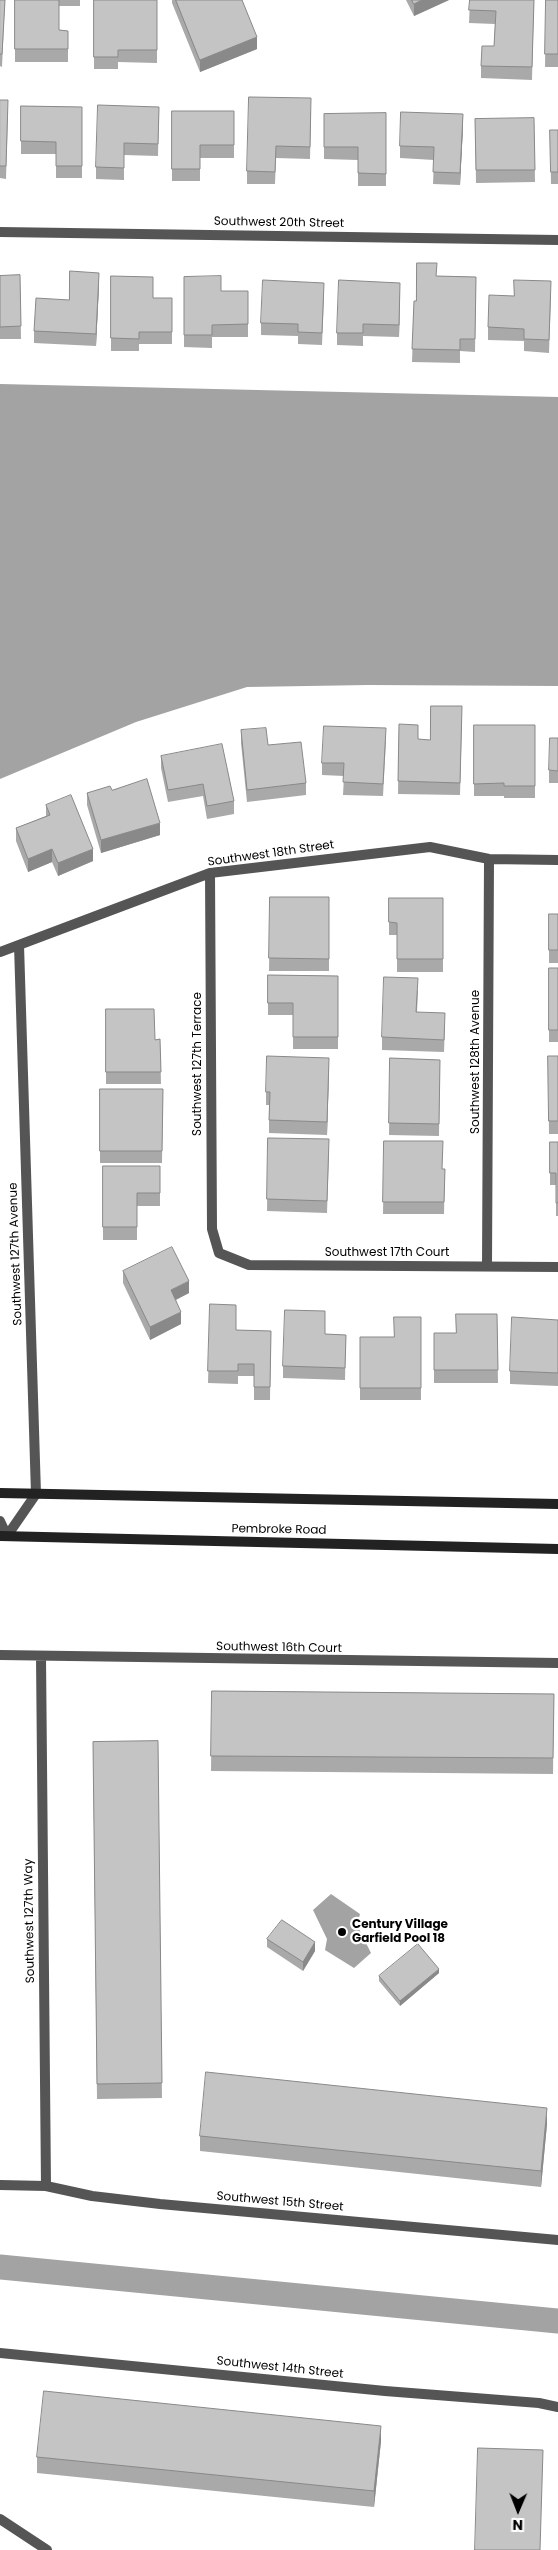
<!DOCTYPE html>
<style>
body{margin:0}
#map{position:relative;width:558px;height:2550px;overflow:hidden;background:#fff;font-family:Poppins,sans-serif}
canvas{display:block}
.north{position:absolute;left:493px;top:2485px;width:50px;height:50px;-webkit-text-stroke:4px #fff;paint-order:stroke;rotate:181deg;font-size:14px;font-weight:700;line-height:20px;text-align:center;color:#000}
.north::after{content:'';display:block;margin:auto;width:18px;height:22px;background:#000;clip-path:polygon(50% 0,100% 100%,50% 72%,0 100%)}
</style>
<div id="map">
<canvas width="558" height="2550"></canvas>
<div class="north">N</div>
</div>
<script>
const g = document.querySelector('canvas').getContext('2d');
g.lineJoin = 'round';
function fillPath(path, color) { g.fillStyle = color; g.fill(path, 'evenodd'); }
function strokePath(path, color, width, dash) { g.strokeStyle = color; g.lineWidth = width; g.lineCap = dash ? 'butt' : 'round'; g.setLineDash(dash || []); g.stroke(path); }
function write(font, color, halo, rows, align = 'center') {
  g.font = font + ' Poppins,sans-serif'; g.lineWidth = 4.5; g.setLineDash([]); g.textBaseline = 'middle'; g.strokeStyle = halo; g.fillStyle = color; for (const [text, x, y, turn = 0] of rows) {
    g.save(); g.translate(x, y); g.rotate((+turn || 0) * Math.PI / 180); g.textAlign = isNaN(turn) ? turn : align; if (halo) g.strokeText(text, 0, 0); g.fillText(text, 0, 0); g.restore();
  }
}
const water = new Path2D(`
 M0,384L558,397V686L368,685L247,687L136,722L0,779Z
 M331,1894L360,1914L357,1925L371,1953L354,1968L325,1950L327,1939L313,1910Z`);
const canal = new Path2D(`
 M0,2267L558,2321`);
const minor = new Path2D(`
 M0,232L558,240
 M210,873L212,1229L219,1253L249,1265L558,1267
 M0,952L210,873L430,847L489,859L558,860
 M487,1265L489,859
 M0,1521L7,1536
 M7,1536L36,1494L19,945
 M0,1655L558,1663
 M41,1657L46,2186
 M0,2185L46,2186L92,2196L160,2204L558,2240
 M0,2353L385,2391L539,2403L558,2407
 M0,2519L47,2550`);
const secondary = new Path2D(`
 M0,1493L558,1504
 M0,1536L558,1549`);
const wall = new Path2D(`
 M0,0H5L2,67L0,66Z
 M15,0H80V6H59V30L68,31V62H15Z
 M94,0H157V63L118,62V69H94Z
 M172,0H242L257,49L200,72L172,3Z
 M406,0H449L414,16Z
 M470,0H534L532,80L481,78V66L494,46L495,24L469,23Z
 M546,0H558V67H545Z
 M0,100L8,112L6,179L0,178Z
 M21,106L82,107V178H56V154H21Z
 M159,107L158,156L124,155V180L96,179V167Z
 M172,111H234V158H200V181H172Z
 M311,111L310,159L276,158L275,184H247V171Z
 M386,113V186H358V160L324,159V114Z
 M534,118L535,182L476,183L475,119Z
 M463,127L460,185L433,184L434,160L400,158V146Z
 M550,130H558V184H551Z
 M20,275L21,339H0V276Z
 M111,276L153,298H172V344H139V351H111Z
 M437,276L476,277L475,352L460,351V363L412,362L414,301H416Z
 M184,277L221,291H248V337H212V348L184,347Z
 M99,285L96,346L34,343V331L69,300Z
 M551,294L549,353L524,351V341L488,340V327L514,296Z
 M324,295L322,345L298,344V336L261,335V323Z
 M400,295L399,337L363,336V346L337,345V333Z
 M462,719L460,795L398,794L399,724L418,739L430,740Z
 M474,725H535V798H504V796H474Z
 M241,730L268,745L306,783V795L247,802L241,743Z
 M558,738V783H549V770Z
 M386,740L383,796L343,795L344,776L322,775V763Z
 M161,756L234,801V814L207,819L203,796L168,802L161,768Z
 M112,790L160,835L101,853L87,805V793Z
 M46,805L93,861L58,876L52,862L28,872L16,841V828L46,816Z
 M270,897H329V971H269Z
 M389,898H443V972H397V935H389Z
 M549,914H558V963H549Z
 M549,968H558V1042H549Z
 M268,975L338,976V1049H293V1015H268Z
 M418,990L417,1012L445,1025L444,1052L382,1050V1037Z
 M106,1009L155,1040L160,1039L161,1084H106Z
 M548,1056H558V1134H549Z
 M390,1058L440,1060L439,1136L389,1135Z
 M329,1070L327,1135L269,1133V1105H266V1092Z
 M100,1089H163L162,1163H100Z
 M268,1138L329,1151L327,1213L267,1211Z
 M384,1141L442,1169H445L444,1214H383Z
 M550,1142H558V1216H556V1185H550Z
 M103,1166H160V1206H137V1240H103Z
 M123,1271L189,1293L176,1300L181,1324L150,1340L123,1283Z
 M210,1304L236,1330L271,1331L270,1400H254V1376H238V1384L208,1383Z
 M497,1314L498,1383H434V1333H456Z
 M421,1317V1400H360V1337H394Z
 M558,1320V1386L510,1384V1371Z
 M325,1334L346,1335L345,1380L283,1378V1366Z
 M212,1691L554,1694L553,1774L211,1771Z
 M158,1741L162,2098L97,2099L93,1742Z
 M267,1939L315,1951L303,1971L267,1947Z
 M439,1973L400,2006L379,1981V1976Z
 M547,2124L541,2187L200,2151V2136Z
 M381,2441L374,2507L37,2473V2457Z`);
const shadedWall = new Path2D(`
 M422,0H449L414,16V4Z
 M257,37V49L200,72V60Z
 M463,114V127L460,185V173Z
 M99,273V285L96,346V334Z
 M400,283V295L399,337V325Z
 M160,823V835L101,853V840Z
 M52,849V862L28,872V859Z
 M93,849V861L58,876V863Z
 M329,1058V1070L327,1135V1122Z
 M189,1281V1293L171,1302V1290Z
 M181,1312V1324L150,1340V1327Z
 M315,1942V1951L303,1971V1962Z
 M439,1969V1973L400,2006V2001Z
 M547,2108V2124L541,2187V2171Z
 M381,2426V2441L374,2507V2491Z`);
const building = new Path2D(`
 M0,0H5L2,54H0Z
 M15,0H59V30L68,31V49H15Z
 M94,0H157V50H118V57H94Z
 M176,0H242L257,37L200,60Z
 M412,0H422L414,4Z
 M470,0H534L532,67L481,66L482,46H494L496,11L469,10Z
 M546,0H558V54H545Z
 M249,97L311,98L310,147L276,146L275,172L247,171Z
 M0,100H8L6,166H0Z
 M98,105L159,107L158,144L124,143V168L96,167Z
 M21,106L82,107V166H56V142L21,141Z
 M172,111H234V145H200V169H172Z
 M401,112L463,114L460,173L433,172L434,147L400,146Z
 M386,113V174L358,173V147H324V114Z
 M534,118L535,170H476L475,119Z
 M550,130H558V172H551Z
 M417,263H437L436,276L476,277L475,339H460V350L412,349L414,301H416Z
 M70,271L99,273L96,334L34,331L36,298L69,300Z
 M20,275L21,326L0,327V276Z
 M111,276L153,277V298H172V332H139V339L111,338Z
 M221,276V291H248V324L212,325V335H184V277Z
 M263,280L324,283L322,333L298,332V324L261,323Z
 M339,280L400,283L399,325L363,324V333H337Z
 M514,280L551,281L549,340L524,339V329L488,327L489,295L514,296Z
 M431,706H462L460,783L398,781L399,724L418,725V739L430,740Z
 M474,725H535V786H504V783L474,784Z
 M324,726L386,728L383,784L343,782L344,763H322Z
 M266,728L268,745L301,742L306,783L247,790L241,730Z
 M550,738H558V771L549,770Z
 M222,744L234,801L207,806L203,784L168,790L161,756Z
 M147,779L160,823L101,840L87,793L110,786L112,790Z
 M71,795L93,849L58,863L52,849L28,859L16,828L50,815L46,805Z
 M270,897H329V959L269,958Z
 M389,898H443V959H397V923L389,922Z
 M549,914H558V950H549Z
 M549,968H558V1030H549Z
 M268,975L338,976V1037H293V1003H268Z
 M384,977L418,978L416,1012L445,1013L444,1040L382,1037Z
 M106,1009H154L155,1040L160,1039L161,1072H106Z
 M267,1056L329,1058L327,1122L269,1120L270,1092H266Z
 M548,1056H558V1121H549Z
 M390,1058L440,1060L439,1124L389,1123Z
 M100,1089H163L162,1151H100Z
 M268,1138L329,1139L327,1201L267,1199Z
 M384,1141H443L442,1169H445L444,1202H383Z
 M550,1142H558V1203H556V1173H550Z
 M103,1166H160V1193H137V1227H103Z
 M172,1247L189,1281L171,1290L181,1312L150,1327L123,1271Z
 M210,1304L236,1305V1330L271,1331L270,1387H254V1364H238V1371H208Z
 M285,1310L325,1311V1334L346,1335L345,1368L283,1366Z
 M456,1314H497L498,1370H434V1333H456Z
 M394,1317H421V1388H360V1337H394Z
 M512,1317L558,1320V1373L510,1371Z
 M212,1691L554,1694L553,1758L211,1756Z
 M158,1741L162,2083L97,2084L93,1742Z
 M282,1920L315,1942L303,1962L267,1939Z
 M418,1944L439,1969L400,2001L379,1976Z
 M206,2072L547,2108L541,2171L200,2136Z
 M44,2391L381,2426L374,2491L37,2457Z
 M478,2448L543,2450L540,2550H475Z`);
const markers = [
 [342,1932,5,"#000"]
];
const streetNames = [
 ["Southwest 20th Street",279,223,1],
 ["Southwest 18th Street",271,854,-8],
 ["Southwest 128th Avenue",476,1062,-90],
 ["Southwest 127th Terrace",198,1064,-90],
 ["Southwest 17th Court",387,1253],
 ["Southwest 127th Avenue",16,1254,-92],
 ["Pembroke Road",279,1530,1],
 ["Southwest 16th Court",279,1648,1],
 ["Southwest 127th Way",30,1921,-91],
 ["Southwest 15th Street",280,2202,5],
 ["Southwest 14th Street",280,2368,6]
];
const poiNames = [
 ["Century Village",352,1925],
 ["Garfield Pool 18",352,1939]
];
fillPath(water, '#a3a3a3');
strokePath(canal, '#a3a3a3', 25);
strokePath(minor, '#555', 10);
strokePath(secondary, '#222', 10);
fillPath(wall, '#a9a9a9');
fillPath(shadedWall, '#898989');
fillPath(building, '#c4c4c4');
strokePath(building, '#898989', 1);
for (const [x, y, r, color] of markers) { const dot = new Path2D(); dot.arc(x, y, r, 0, 2 * Math.PI); g.fillStyle = color; g.fill(dot); strokePath(dot, '#fff', 2); }
write('12px', '#000', '#fff', streetNames);
write('bold 12px', '#000', '#fff', poiNames, 'left');
</script>
